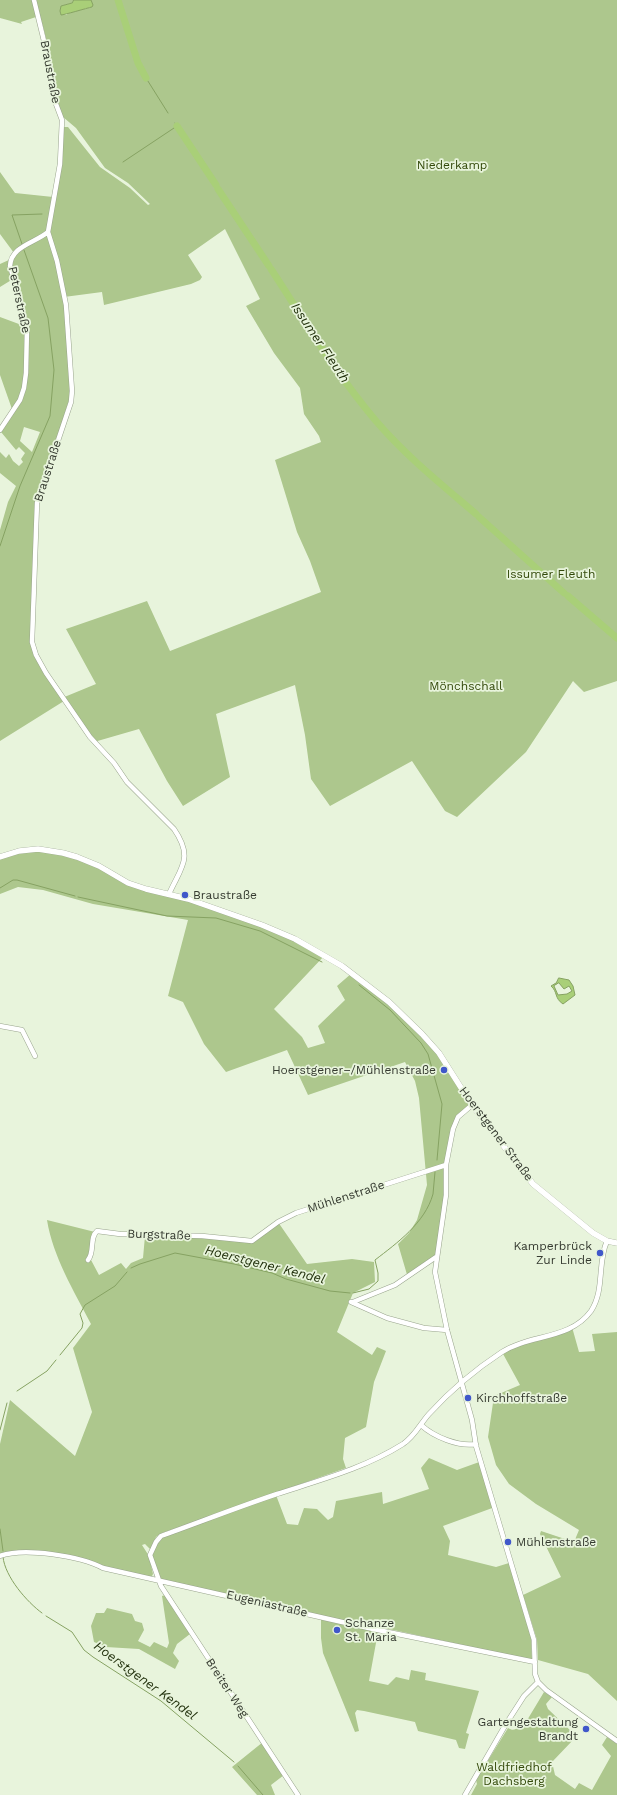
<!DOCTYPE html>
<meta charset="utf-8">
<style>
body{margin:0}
canvas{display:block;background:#e8f4dc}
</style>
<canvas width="617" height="1795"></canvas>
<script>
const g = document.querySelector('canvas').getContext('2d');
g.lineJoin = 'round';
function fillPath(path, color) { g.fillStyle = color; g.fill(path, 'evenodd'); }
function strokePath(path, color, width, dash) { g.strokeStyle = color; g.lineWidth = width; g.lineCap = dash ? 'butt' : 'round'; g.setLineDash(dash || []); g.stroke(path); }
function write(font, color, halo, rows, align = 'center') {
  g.font = font + ' "Work Sans",sans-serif'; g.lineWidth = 3.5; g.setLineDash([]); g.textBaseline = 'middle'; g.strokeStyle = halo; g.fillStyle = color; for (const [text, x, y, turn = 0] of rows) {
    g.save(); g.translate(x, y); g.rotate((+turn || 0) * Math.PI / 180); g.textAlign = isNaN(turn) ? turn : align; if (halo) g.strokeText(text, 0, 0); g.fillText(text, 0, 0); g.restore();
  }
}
const green = new Path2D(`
 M0,0H32L36,17L21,22L22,24L0,18Z
 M36,0H74L72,3L61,6L60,14L66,15L71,12L92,7L91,0H617V681L584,692L573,681L526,752L457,817L445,811L412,761L330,806L311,779L305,735L295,685L216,714L230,777L183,806L167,781L139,729L94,742L64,701L0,741V530L8,502L16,486L0,473V452L6,458L9,454L13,461L19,466L23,462L21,459L25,453L19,447L16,450L1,432L17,408L13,412L0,375V317L27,327L13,279L0,287V264L11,259L14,253L0,234V172L15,193L53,197L64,127H68L100,167L130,188L148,205L150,204L128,183L105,168L76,128L63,117L58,104L46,38ZM225,229L260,299L246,306L274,353L300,388L304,414L319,436L321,442L275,460L297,532L310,561L321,592L170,651L147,601L66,629L96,684L62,698C48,675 30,656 30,628H31L38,496L72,391L64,297L102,292L104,305L191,284L200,280L202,277L188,255ZM24,427L40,432L32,452L20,441Z
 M29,850L63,853L130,882L262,925L325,955L274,1009L302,1037L308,1048L325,1043L318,1026L345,1000L337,986L352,973L422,1034L439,1053L472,1105L458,1117L446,1165V1195L436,1257L408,1278L398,1244L409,1233L417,1220L427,1185L419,1098L415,1081L405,1062L308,1095L287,1050L226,1072L204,1044L183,1002L168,996L188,920L93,904L43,890L18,887L0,894V857Z
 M47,1220L95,1232L89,1259L91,1260L99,1275L121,1263L126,1269L131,1263L143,1258L145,1236L157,1235L252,1241L278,1222L307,1264L352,1259L374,1262L375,1282L353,1293L337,1332L372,1355L377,1347L386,1351L374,1382L366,1427L345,1438L343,1459L346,1468L162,1533L156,1537L151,1550L145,1544L142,1545L149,1556L153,1574L152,1576H148L34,1551L0,1556V1444L10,1400L75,1456L92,1412L73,1348L91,1324C74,1291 53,1257 47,1220Z
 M572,1327L579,1352L595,1351L592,1334L617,1332V1701L588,1674L538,1660L537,1640L523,1595L561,1577L540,1534L541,1531L574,1542L579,1530L536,1504L509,1484L496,1465L488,1437L494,1396L520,1385L502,1352Z
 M429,1458L457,1470L482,1461L495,1507L443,1526L450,1541L448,1555L496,1567L509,1563L531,1638L532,1660L375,1626L373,1629L157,1580L150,1555L161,1536L276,1495L287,1524L298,1525L304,1508L317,1509L328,1520L333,1517L336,1501L382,1492L383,1504L429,1489L421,1468Z
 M165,1595L190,1634L177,1644L173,1653L179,1661L175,1669L139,1649L106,1647L94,1642L91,1626L96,1613H104L107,1608L132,1614L135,1621L142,1623L144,1630L138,1641L150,1647L154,1642L167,1648L169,1643L162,1596Z
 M321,1618L378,1632L369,1681L388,1685L396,1677L409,1680L411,1670L426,1673L425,1680L479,1691L466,1733L469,1734L465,1749L459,1748L456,1740L418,1731L415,1722L364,1711L357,1710L355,1713L359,1731L355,1732L323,1653L321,1638Z
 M544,1692L552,1697L546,1704L548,1709L574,1734V1739L552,1762L555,1775L575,1789L579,1783L592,1790L611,1756L602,1745L607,1737L617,1744V1795H471L477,1784L476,1780L508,1728C513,1731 515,1730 520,1726L523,1727Z
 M263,1742L284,1775L271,1785L275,1795H257L232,1767Z`);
const water = new Path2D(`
 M74,0H91L93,5L92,7C87,8 64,15 61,15L60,11L61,6L72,3Z
 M559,978L569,980L573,986L575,995L563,1004C554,998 558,992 551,986L556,983ZM559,983L564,989L569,986L572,991L567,994L558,995L554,986Z`);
const stream = new Path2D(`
 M146,78L168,113
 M123,162L177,126L175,123
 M22,244L12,215L42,214
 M0,546L20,486L50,416L54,370L48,318L24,250
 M0,888L13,880H17L75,896
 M78,897L167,916L216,918L260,931L322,962
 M359,985L390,1010L421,1043L428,1054L442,1104L437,1160
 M131,1268L140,1264L175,1253L234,1264L272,1273L286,1279L330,1291L350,1293
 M353,1293L369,1289L378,1281V1273L375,1260C397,1243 425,1223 433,1194C434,1187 434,1179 435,1172
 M60,1355L82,1328L83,1323L80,1314L85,1305L115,1286L127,1272
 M17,1391L47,1371L56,1360
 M0,1430L7,1403
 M0,1529L3,1551
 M3,1557C5,1577 27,1602 42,1613
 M46,1616L72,1632L84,1650L93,1657L161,1701L234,1762
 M238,1766L263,1795`);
const river = new Path2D(`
 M118,0L138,63L146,78
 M177,126L216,185
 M218,189L269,266
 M271,269C305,321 336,374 376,421C406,456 441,484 476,514
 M479,517L564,593
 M568,596L617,638`);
const minor = new Path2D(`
 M34,0L44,41L56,104L62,120L60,164L48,232L57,261L66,305L72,391L71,402L37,503L32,642L36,655L46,673L90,737L114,763L127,782L174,829C194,858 181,867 169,894
 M0,430L20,400L24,388L26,373L27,328L10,266C11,246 35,243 48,232
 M0,1026L22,1030L35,1056
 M472,1105L458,1117L453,1129L446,1165V1195L435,1272L447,1330L472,1420L476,1446L534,1640L535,1674L538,1682L546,1690L617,1741
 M88,1260C95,1252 89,1238 97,1231L120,1234L202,1236L252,1241L278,1222L296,1213L446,1165
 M351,1302L387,1318L424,1328L447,1330
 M353,1302L395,1285L436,1257
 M421,1425C434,1437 459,1447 476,1444
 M0,1556C24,1547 80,1556 103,1568L373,1629L535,1662
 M298,1795L161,1586L150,1555L156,1542L161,1536C200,1522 238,1507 277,1494C320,1480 365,1468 403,1444C415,1436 420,1424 429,1414C450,1391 476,1369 502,1352C530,1334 570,1340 591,1311C605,1290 597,1263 607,1241
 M465,1795L506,1724L524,1696L538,1682`);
const major = new Path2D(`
 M0,857L19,851L38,849L63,853L77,857L99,866L128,883L146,889L188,899L262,925L295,939L342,966L389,1002L422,1034L439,1053L472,1105L533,1184L593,1233L607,1241L617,1243`);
const markers = [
 [185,895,4,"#4057ca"],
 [444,1070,4,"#4057ca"],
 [600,1253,4,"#4057ca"],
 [468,1398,4,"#4057ca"],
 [508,1542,4,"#4057ca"],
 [337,1630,4,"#4057ca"],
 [586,1729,4,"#4057ca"]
];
const streetNames = [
 ["Braustraße",50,72,79],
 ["Peterstraße",19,300,78],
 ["Braustraße",48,471,-72],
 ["Hoerstgener Straße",496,1134,53],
 ["Mühlenstraße",346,1197,-18],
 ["Burgstraße",159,1235,2],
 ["Eugeniastraße",267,1604,13],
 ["Breiter Weg",227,1688,57]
];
const parkNames = [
 ["Niederkamp",452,165],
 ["Issumer Fleuth",551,574],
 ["Mönchschall",466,686],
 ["Waldfriedhof",514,1767],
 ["Dachsberg",514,1781]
];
const poiNames = [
 ["Braustraße",193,895],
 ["Hoerstgener−/Mühlenstraße",436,1070,"right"],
 ["Kamperbrück",592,1246,"right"],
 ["Zur Linde",592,1260,"right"],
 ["Kirchhoffstraße",476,1398],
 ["Mühlenstraße",516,1542],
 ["Schanze",345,1623],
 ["St. Maria",345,1637],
 ["Gartengestaltung",578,1722,"right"],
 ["Brandt",578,1736,"right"]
];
const waterNames = [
 ["Issumer Fleuth",320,343,56],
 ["Hoerstgener Kendel",265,1265,14],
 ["Hoerstgener Kendel",145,1681,36]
];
fillPath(green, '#adc78d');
fillPath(water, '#a9cf78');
strokePath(water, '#86a262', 1);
strokePath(stream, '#86a262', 1);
strokePath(river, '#a9cf78', 7);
strokePath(minor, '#99a48d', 5.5);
strokePath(major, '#99a48d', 6);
strokePath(minor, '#fff', 4.5);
strokePath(major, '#fff', 5.5);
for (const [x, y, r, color] of markers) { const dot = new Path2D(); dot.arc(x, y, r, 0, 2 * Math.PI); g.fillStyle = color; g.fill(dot); strokePath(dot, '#e8f4dc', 1.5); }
write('12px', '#353a30', '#e8f4dc', streetNames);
write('12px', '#33490a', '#e8f4dc', parkNames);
write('12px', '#353a30', '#e8f4dc', poiNames, 'left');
write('italic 13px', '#23320e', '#e8f4dc', waterNames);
</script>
